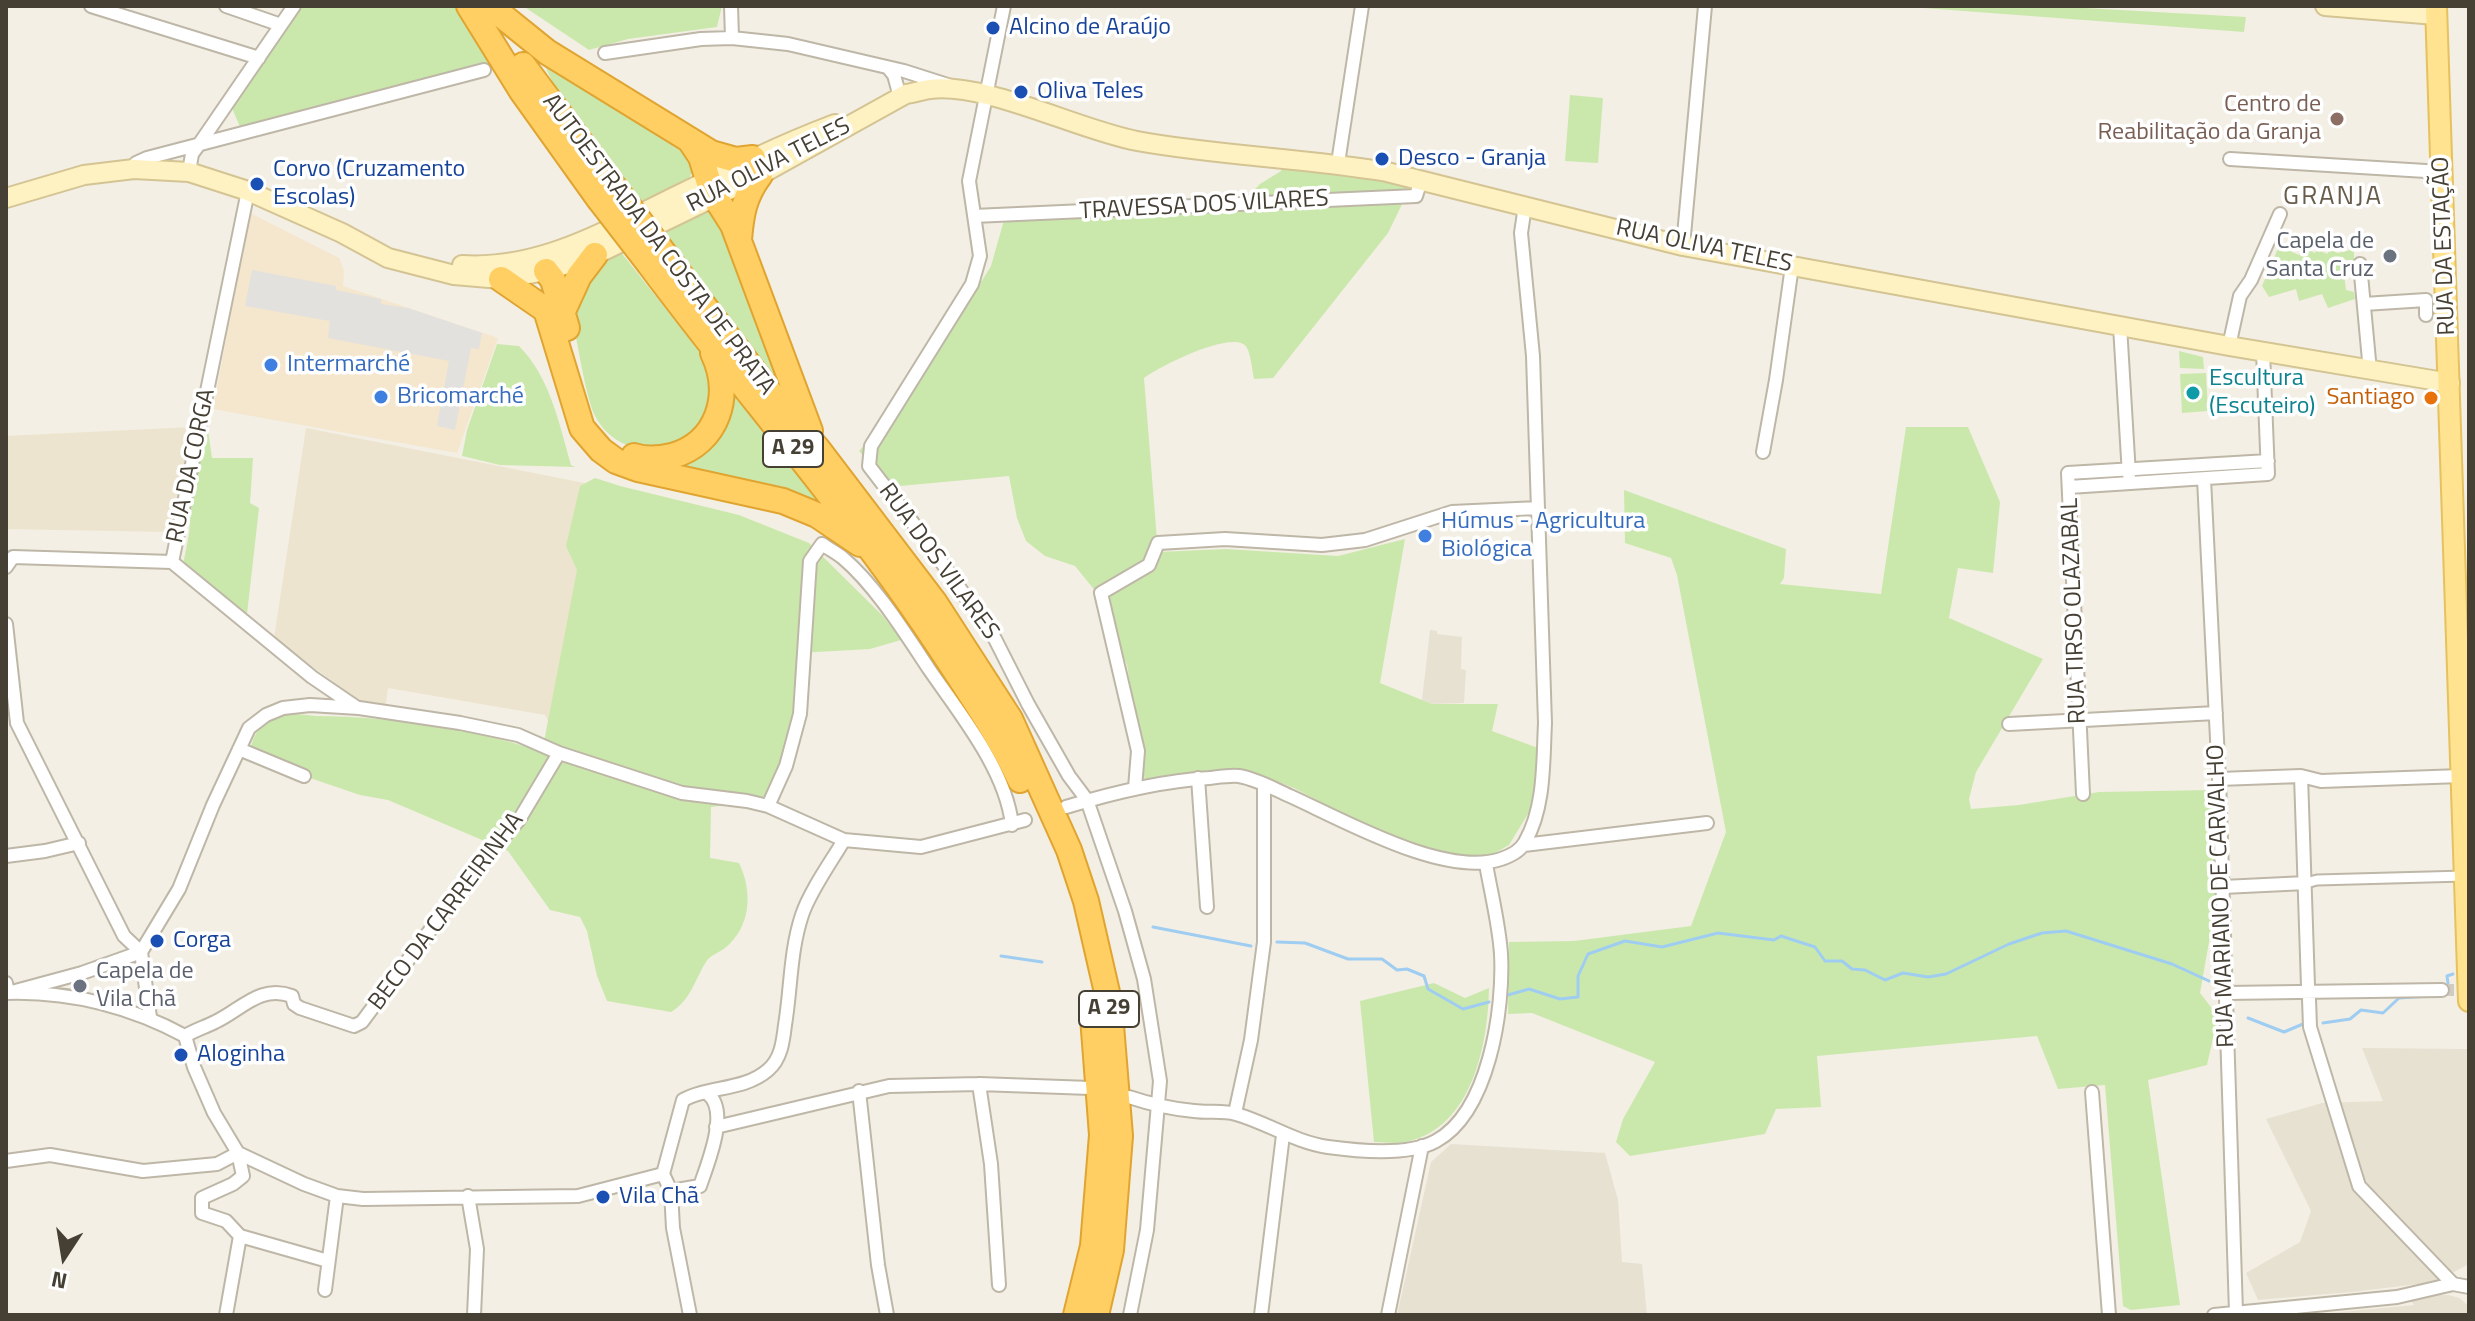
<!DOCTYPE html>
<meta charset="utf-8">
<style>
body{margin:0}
#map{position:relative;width:2475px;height:1321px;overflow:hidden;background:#f3efe4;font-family:"Titillium Web",sans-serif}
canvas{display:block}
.frame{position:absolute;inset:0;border:8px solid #453f34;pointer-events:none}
.north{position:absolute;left:24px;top:1217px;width:80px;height:80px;-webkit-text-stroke:6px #fff;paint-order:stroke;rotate:192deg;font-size:22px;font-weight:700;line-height:32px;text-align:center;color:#453f34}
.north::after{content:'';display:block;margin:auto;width:28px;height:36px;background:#453f34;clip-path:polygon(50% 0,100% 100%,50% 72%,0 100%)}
</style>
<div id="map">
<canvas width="2475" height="1321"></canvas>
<div class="frame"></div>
<div class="north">N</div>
</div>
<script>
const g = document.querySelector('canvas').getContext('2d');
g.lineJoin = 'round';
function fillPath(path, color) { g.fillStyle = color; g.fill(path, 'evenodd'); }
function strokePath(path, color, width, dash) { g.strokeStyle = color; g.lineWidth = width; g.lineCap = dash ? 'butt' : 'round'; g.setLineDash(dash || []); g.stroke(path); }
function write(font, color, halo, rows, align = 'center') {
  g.font = font + ' "Titillium Web",sans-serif'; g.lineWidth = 7; g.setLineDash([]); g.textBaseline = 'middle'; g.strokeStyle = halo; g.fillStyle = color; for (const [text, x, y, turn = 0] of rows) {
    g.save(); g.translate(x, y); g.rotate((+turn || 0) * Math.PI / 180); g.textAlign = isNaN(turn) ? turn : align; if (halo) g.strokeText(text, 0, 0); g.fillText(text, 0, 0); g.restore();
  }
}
const residential = new Path2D(`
 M1430,630L1437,631V634L1462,637L1461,669L1466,670L1464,703L1432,704L1422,700Z
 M2362,1048L2467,1049L2469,1264L2435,1282L2352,1292L2258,1300L2246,1273L2300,1242L2311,1211L2266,1119L2322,1103L2383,1101Z
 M1451,1144L1605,1153L1618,1200L1622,1262L1642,1264L1647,1315H1397L1431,1162Z
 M2434,1295H2448L2460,1298L2469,1307V1315H2311L2414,1305L2410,1299Z`);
const commercial = new Path2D(`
 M250,213L339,258L344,271L343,286L498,338L457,453L213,409Z`);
const education = new Path2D(`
 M192,427L172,528L168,532L6,529V436Z
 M306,428L625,491L553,730L545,715L388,688L385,709L362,703L274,638Z`);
const green = new Path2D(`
 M293,6H454L493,66L469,79L243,134L229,101Z
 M523,6H722L717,27L628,39L589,50Z
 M1897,6H2049L2246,17L2244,32Z
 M543,62L687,155C707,184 663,194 642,206L558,94Z
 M1570,95L1603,98L1598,163L1565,161Z
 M1284,161L1408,180L1407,194L1388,233L1273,378L1254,379C1252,370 1251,355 1247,348C1237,327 1158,367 1144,378L1158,552L1226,549L1338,556L1405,539L1380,683L1432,704H1498L1492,731L1538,748L1534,804L1509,845L1486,858L1458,857L1393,841L1294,788L1260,775L1214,770L1145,782L1127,665L1101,598L1075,566L1045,556L1026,541L1017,518L1009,476L889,487L859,451L875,433L983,279L991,266L1004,220L1227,203L1248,196L1260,184L1281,171Z
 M712,207L722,216L788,391L782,394L662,233Z
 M2279,246L2299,255L2303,247L2315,253L2317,249L2327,254L2330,250L2338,253L2354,249V261L2342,259L2346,290L2354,292L2355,299L2328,308L2322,294L2299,301L2296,289L2269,297L2262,286Z
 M620,251L703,356L715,387C711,400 708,417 699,427C670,462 616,456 595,416C585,395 578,343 572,318L573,306L602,262Z
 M497,344L519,346C550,377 559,423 571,465L575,467L500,465L462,456L467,430Z
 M2179,351L2203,357L2204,369L2180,368Z
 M2206,373L2208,411L2182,413L2180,374Z
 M732,385L838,523L660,463L679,460Z
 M1906,427H1968L2000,502L1993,573L1958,568L1949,618L2043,659L1976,772L1969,799L1971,809L2019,805L2099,792L2213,790L2218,891L2200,993L2218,1016L2207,1065L2148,1080L2180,1305L2131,1310L2123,1306L2105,1085L2058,1089L2037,1036L1817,1056L1821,1107L1776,1109L1765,1134L1630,1156L1616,1142L1623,1119L1655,1062L1532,1013L1508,1014L1509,942L1574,941L1691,926L1726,832L1677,575L1671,558L1625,543L1624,490L1786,549L1784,578L1780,584L1881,594Z
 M208,430L212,458H253L250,503L259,508L247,614L183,565L189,534L195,462Z
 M595,478L620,486L739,515L809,543L883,616L901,640L870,649L799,653L795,720L773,792L751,802L711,807L710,858L739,863C753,892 751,927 725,948C719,953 710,955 706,962C694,981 691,1000 671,1012L607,1001L597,976L587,931L580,917L550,910L508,851L388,800L360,795L307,777L250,752C253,734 261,721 279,716C290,712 305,715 316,716C392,717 470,727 542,752L577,570L566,546L580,486Z
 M1434,983L1465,998L1489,988C1488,1045 1472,1128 1406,1142C1396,1144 1384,1142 1374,1142L1360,1001Z`);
const parking = new Path2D(`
 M252,270L336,286V290L381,299V304L408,308L482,333L479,349L471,348L455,430L437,426L449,361L328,338L330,321L245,306Z`);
const stream = new Path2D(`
 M1153,927L1251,946
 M1277,942L1305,943L1348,959H1382L1397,970L1407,969L1424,976L1428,989L1463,1009L1489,1002
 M1001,956L1042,962
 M2448,983L2447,976L2453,974
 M1508,995L1529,989L1560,999L1578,997V976L1588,954L1625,941L1662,947L1718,933L1774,940L1781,936L1815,947L1825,961H1842L1852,969L1865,970L1885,980L1903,973L1928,977L1946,974L2009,944L2042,933L2066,931L2172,964L2209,981
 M2248,1018L2284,1032L2303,1024
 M2323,1023L2350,1019L2361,1010L2383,1013L2399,998L2430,996`);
const minorTunnel = new Path2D(`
 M2442,990H2469`);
const pedestrian = new Path2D(`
 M2306,883L2317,880L2465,876`);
const minor = new Path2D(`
 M91,6L259,58
 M226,6L281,25
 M731,6L732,38
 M1004,6L969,181L980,256L972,284L871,446L869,466L929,544L995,639L1028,704L1069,776L1087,800L1125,911L1144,979L1160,1081L1147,1230L1130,1315
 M605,53L701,39L732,38L788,44L904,71L951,86
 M889,69L894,75L900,97
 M2230,159L2442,172
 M1338,163L1362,6
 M134,169L136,163L147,158L484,70
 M189,172L192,154L198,146L294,6
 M974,216L1416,196L1421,180
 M1683,246L1705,6
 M2360,264L2370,371
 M2364,304L2426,300V315
 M2120,326L2129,475
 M2229,346L2240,296L2251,280L2280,214
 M1763,452L1776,380L1792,266
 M2204,479L2219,779L2236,1312
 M2069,487L2268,474L2263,352
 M172,562L248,191
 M172,562L312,677L356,707
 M6,567L13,557L172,562
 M6,624L17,723L124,936L141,952
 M2009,724L2216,713
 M239,749L304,776
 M2301,776L2308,986
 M1198,778L1207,907
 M2219,779L2301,776L2321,781L2461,776
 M1135,788L1138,751L1101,593L1149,565L1158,543L1225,539L1322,545L1365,540L1452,512L1538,508
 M2083,794L2068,473L2268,461
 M768,806L786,766L800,714L810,561L822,544C829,549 837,553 843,558C876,586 905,633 929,669C960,714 1006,770 1012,825
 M1066,807C1112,793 1160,781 1209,778C1218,777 1230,775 1239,776C1257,779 1274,789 1290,796C1343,820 1445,878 1501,859C1510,856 1521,850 1525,842C1545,808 1543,761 1545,723L1533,356L1521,233L1525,206
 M1524,845L1707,823
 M6,856L45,851L79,843
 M2223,887L2306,883
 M141,952L179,889L213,805L249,728L266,715L283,708L310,705L359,708L460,723L518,735L559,753L682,793L747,801L768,806L844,840L921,847L1025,820
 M141,952L150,1017
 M6,983L8,993L82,973L141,952
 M6,993C70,991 129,1006 185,1036L194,1067L214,1113L238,1153L304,1184L337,1196L363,1199L578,1196L663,1174
 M2226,993L2442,990
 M2309,999L2310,1027L2359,1186L2453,1284
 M185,1036C195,1030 205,1027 215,1022C241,1010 260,984 292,996L294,1004L300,1008L354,1026L362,1022L477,867L519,820L559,753
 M979,1084L991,1164L999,1285
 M859,1091L878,1265L887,1315
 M2092,1092L2109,1315
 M1129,1097C1150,1104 1172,1109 1194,1111C1208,1113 1223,1110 1236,1114C1268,1123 1294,1142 1328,1147C1357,1151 1409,1156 1436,1141C1489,1112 1504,1009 1501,954C1499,924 1491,893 1486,864
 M1235,1113L1251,1040L1264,942V784
 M716,1127L889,1086L979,1084L1090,1088
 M6,1161L50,1155L143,1171L217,1164L238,1153
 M663,1174L683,1100C708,1086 744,1091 768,1070C781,1059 783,1042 785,1025C791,989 790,951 802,915C810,891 831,862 844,840
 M663,1174L671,1191L673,1228L690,1315
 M671,1191L700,1186C707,1165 730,1111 708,1094
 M468,1196L477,1249L474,1315
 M240,1236L328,1261
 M325,1290L337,1196
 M226,1315L240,1236L226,1221L202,1213V1198L233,1184L243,1176L238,1153
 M1261,1315L1283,1135
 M1388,1315L1422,1146
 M2214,1315L2397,1297L2453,1284L2469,1287`);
const secondary = new Path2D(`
 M2325,6L2436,15
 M6,198L84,175L134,169L189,172L248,191L342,233L388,258L454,275L501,279L546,271L595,255L760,175L906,94C914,93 922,90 930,89C986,82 1078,130 1137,141C1220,156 1304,158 1387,172L1683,246L2229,346L2450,383
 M462,265C543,270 610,228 680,194C731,169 782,144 835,124`);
const primary = new Path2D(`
 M2436,6L2469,1001`);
const motorway = new Path2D(`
 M469,6L521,90L599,199
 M490,6L547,52L711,153L736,160L753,158
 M523,65L617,191
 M691,142L701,157L708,180
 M712,197L719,203L733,225L810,431
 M739,240C741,215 744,196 760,175
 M669,260L784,411L817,448L935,603L1010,719L1069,850L1086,901L1109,1001L1120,1136L1111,1250L1096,1315
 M650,265C746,394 853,515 941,649C969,692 998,733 1020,780
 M546,271L553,280L567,328
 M501,279L546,310L582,428L601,450L616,461L638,469L783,501L817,515L860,544
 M563,311L579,276L595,255
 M634,456C646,460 659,459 672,456C718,443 733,395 713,353
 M1076,1315L1093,1246L1102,1135L1092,1004`);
const motorwayBridge = new Path2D(`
 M617,191L669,260
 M599,199L650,265`);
const markers = [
 [993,28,8,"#1a4fb4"],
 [1021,92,8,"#1a4fb4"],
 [2337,119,8,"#8d6e63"],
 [1382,159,8,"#1a4fb4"],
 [257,184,8,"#1a4fb4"],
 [2390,256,8,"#6b7280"],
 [271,365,8,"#3f7fe0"],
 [2193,393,8,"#0f9aa8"],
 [381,397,8,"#3f7fe0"],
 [2431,398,8,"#e8710a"],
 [1425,536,8,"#3f7fe0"],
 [157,941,8,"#1a4fb4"],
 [80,986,8,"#6b7280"],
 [181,1055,8,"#1a4fb4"],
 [603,1197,8,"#1a4fb4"]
];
const shields = [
 [793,449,60],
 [1109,1009,60]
];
const shieldNames = [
 ["A 29",793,449],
 ["A 29",1109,1009]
];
const transitNames = [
 ["Alcino de Araújo",1009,28],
 ["Oliva Teles",1037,92],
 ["Desco - Granja",1398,159],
 ["Corvo (Cruzamento",273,170],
 ["Escolas)",273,198],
 ["Corga",173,941],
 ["Aloginha",197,1055],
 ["Vila Chã",619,1197]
];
const educationNames = [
 ["Centro de",2321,105],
 ["Reabilitação da Granja",2321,133]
];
const streetNames = [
 ["RUA OLIVA TELES",769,166,-27],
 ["TRAVESSA DOS VILARES",1204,206,-3],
 ["AUTOESTRADA DA COSTA DE PRATA",658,245,53],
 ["RUA DA ESTAÇÃO",2445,246,-92],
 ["RUA OLIVA TELES",1704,247,12],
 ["RUA DA CORGA",192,466,-78],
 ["RUA DOS VILARES",938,562,54],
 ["RUA TIRSO OLAZABAL",2075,611,-92],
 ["RUA MARIANO DE CARVALHO",2222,896,-92],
 ["BECO DA CARREIRINHA",447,912,-53]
];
const worshipNames = [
 ["Capela de",2374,242],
 ["Santa Cruz",2374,270],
 ["Capela de",96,972,"left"],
 ["Vila Chã",96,1000,"left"]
];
const shopNames = [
 ["Intermarché",287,365],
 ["Bricomarché",397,397],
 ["Húmus - Agricultura",1441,522],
 ["Biológica",1441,550]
];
const cultureNames = [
 ["Escultura",2209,379],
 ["(Escuteiro)",2209,407]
];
const foodNames = [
 ["Santiago",2415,398]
];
const neighbourhoodNames = [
 ["GRANJA",2333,198]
];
fillPath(residential, '#e7e1d2');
fillPath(commercial, '#f5e6ce');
fillPath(education, '#ece4ce');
fillPath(green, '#cbe8ac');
fillPath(parking, '#e3e1dd');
strokePath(stream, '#9fcdf1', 3);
strokePath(minorTunnel, '#d0ccc1', 12, [12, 6]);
strokePath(pedestrian, '#beb7a7', 13);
strokePath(minor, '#beb7a7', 16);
strokePath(secondary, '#d4c493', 22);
strokePath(primary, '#e6c15f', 24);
strokePath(motorway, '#e0a431', 28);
strokePath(pedestrian, '#fff', 9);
strokePath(minor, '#fff', 12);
strokePath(secondary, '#fff2c2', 18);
strokePath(primary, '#ffe391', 20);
strokePath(motorway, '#ffcf63', 24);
strokePath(motorwayBridge, '#e0a431', 28, []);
strokePath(motorwayBridge, '#ffcf63', 24);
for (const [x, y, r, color] of markers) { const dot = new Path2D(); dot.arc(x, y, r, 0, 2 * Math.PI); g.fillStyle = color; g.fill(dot); strokePath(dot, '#fff', 3); }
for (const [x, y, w] of shields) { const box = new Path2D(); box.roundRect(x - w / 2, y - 18, w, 36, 6); g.fillStyle = '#fff'; g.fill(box); strokePath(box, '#453f34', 2); }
write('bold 22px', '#453f34', null, shieldNames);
write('24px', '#164399', '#fff', transitNames, 'left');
write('24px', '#785e54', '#fff', educationNames, 'right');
write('24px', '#453f34', '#fff', streetNames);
write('24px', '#5b616d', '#fff', worshipNames, 'right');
write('24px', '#366cbe', '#fff', shopNames, 'left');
write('24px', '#0d838f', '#fff', cultureNames, 'left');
write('24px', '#c56008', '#fff', foodNames, 'right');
g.letterSpacing = '2px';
write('26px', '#685d4b', '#fff', neighbourhoodNames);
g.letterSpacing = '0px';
</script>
